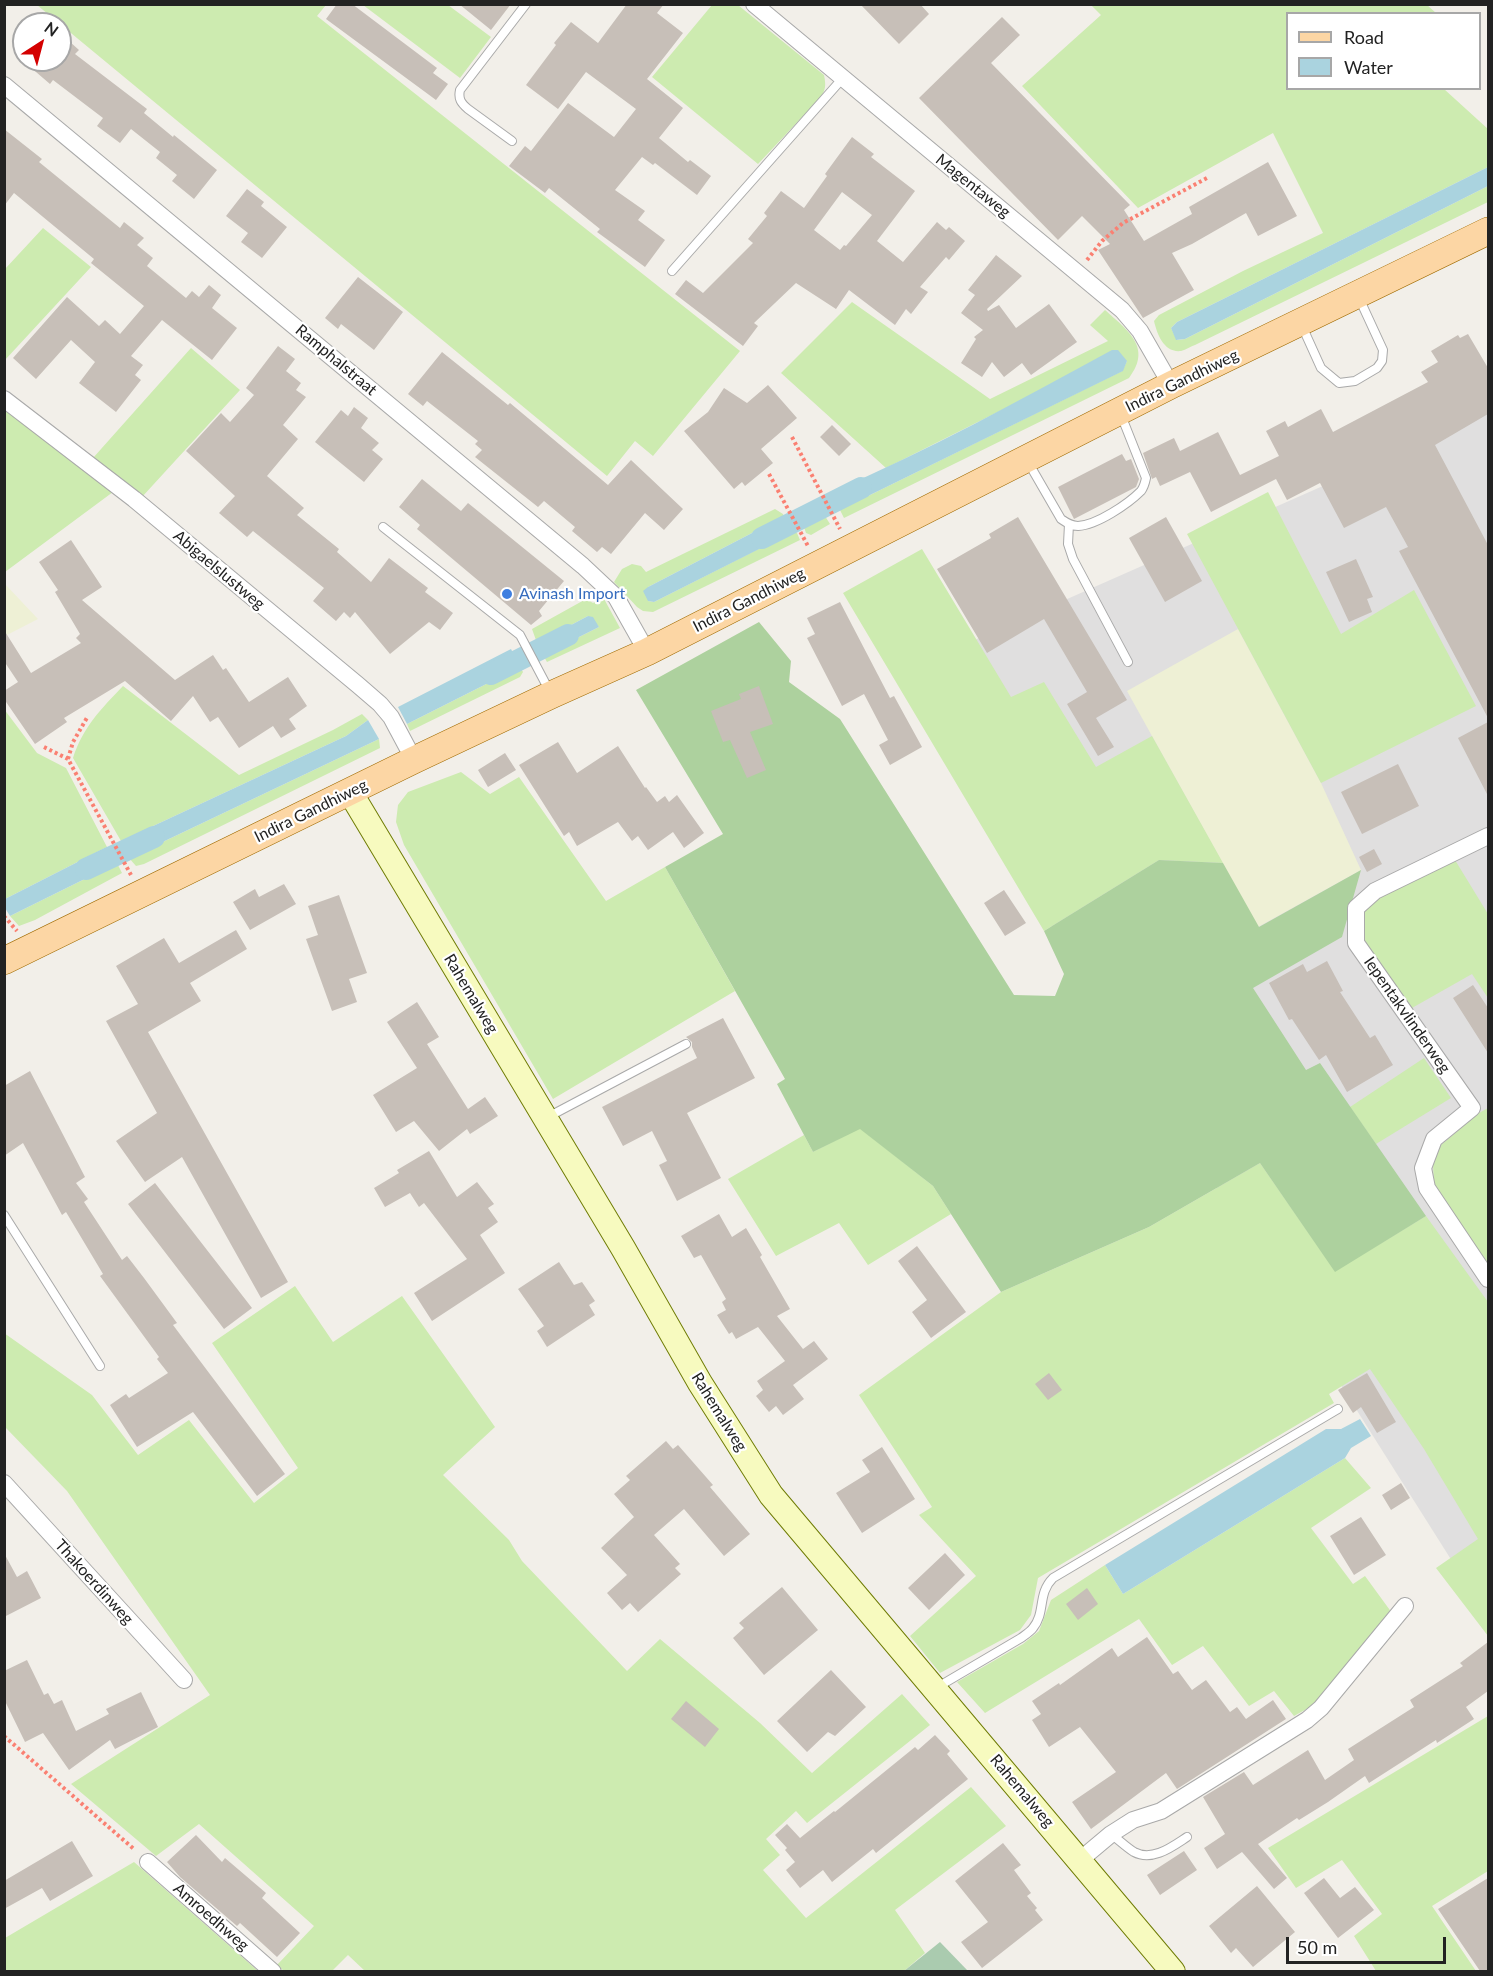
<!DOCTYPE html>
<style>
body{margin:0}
#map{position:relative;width:1493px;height:1976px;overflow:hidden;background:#f2efe9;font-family:Lato,sans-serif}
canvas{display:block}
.frame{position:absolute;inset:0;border:6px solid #222;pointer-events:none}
.legend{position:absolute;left:1286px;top:12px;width:195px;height:78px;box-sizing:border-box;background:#fff;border:2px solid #a7a7a7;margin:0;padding:8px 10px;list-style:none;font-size:18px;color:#222}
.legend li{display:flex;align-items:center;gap:12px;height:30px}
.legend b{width:30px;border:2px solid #a7a7a7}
.north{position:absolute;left:12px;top:12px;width:60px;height:60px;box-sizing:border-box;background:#fff;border:2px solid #a7a7a7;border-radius:50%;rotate:36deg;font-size:16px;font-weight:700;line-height:24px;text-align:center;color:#222}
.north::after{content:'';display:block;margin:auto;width:21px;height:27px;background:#d40000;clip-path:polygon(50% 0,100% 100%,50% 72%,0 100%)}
.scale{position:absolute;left:1286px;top:1937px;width:160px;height:27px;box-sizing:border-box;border:3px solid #222;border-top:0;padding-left:8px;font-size:18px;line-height:21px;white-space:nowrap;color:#222;-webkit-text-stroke:4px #fff;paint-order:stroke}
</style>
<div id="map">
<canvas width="1493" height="1976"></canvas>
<div class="frame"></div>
<ul class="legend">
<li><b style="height:8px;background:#fcd6a4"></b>Road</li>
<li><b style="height:16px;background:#aad3df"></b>Water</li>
</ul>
<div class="north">N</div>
<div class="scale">50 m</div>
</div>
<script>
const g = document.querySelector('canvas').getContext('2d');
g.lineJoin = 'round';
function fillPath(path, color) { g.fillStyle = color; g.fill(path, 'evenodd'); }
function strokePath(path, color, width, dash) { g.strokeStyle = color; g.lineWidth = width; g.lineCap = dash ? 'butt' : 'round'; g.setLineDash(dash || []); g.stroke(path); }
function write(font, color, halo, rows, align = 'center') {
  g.font = font + ' Lato,sans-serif'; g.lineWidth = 4.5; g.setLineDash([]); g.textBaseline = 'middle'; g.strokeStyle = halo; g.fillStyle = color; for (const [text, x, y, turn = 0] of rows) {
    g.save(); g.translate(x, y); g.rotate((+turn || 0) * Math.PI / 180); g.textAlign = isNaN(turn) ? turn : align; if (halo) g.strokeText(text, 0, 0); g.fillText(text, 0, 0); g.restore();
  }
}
const residential = new Path2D(`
 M1488,413V1618L893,676Z`);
const farmland = new Path2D(`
 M5,584L38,619L5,636Z
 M1238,629L1321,783L1361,870L1258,927L1127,691Z`);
const grass = new Path2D(`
 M1426,4L1436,13L1288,14V88L1444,89L1488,129V167L1177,322L1171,328L1177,340L1185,339L1488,186V202L1195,345C1191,346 1186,350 1181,351C1164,353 1157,334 1154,321L1159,315L1243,271L1323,233L1273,133L1138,208L1022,86L1101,15L1091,5Z
 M37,5H326L317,16L740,351L653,456L635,441L607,476Z
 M363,5H448L491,37L460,78Z
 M738,5L824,75C826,85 826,90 820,98L758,164L652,77L712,5Z
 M43,228L91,267L5,360V269Z
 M852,302L990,399L1108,341L1090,325L1105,310C1127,330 1153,347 1129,378L844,518L839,508L870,495L1122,371L1127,361L1004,409L886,468L781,373Z
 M191,348L240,390L142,497L93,458Z
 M4,408L113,492L5,572H4Z
 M1268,492L1341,634L1414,590L1476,706L1321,783L1187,534Z
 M775,509L783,514L785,519H779L648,587V601L654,602L792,532L797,533L800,540L653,612L643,611L637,607L614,582L622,569L632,564L641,566L646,572Z
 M825,516L830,524L811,535L806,533L803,524L807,526Z
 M922,549L1011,697L1044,682L1096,767L1152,736L1223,863L1159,860L1044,931L843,593Z
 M603,597L620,628L547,662L543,655L599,627L588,616L537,643L532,629L586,599L593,603Z
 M520,667L523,672L520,677L410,731L407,724Z
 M123,686L239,775L333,730L362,714L368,720L346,736L121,841L73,758C83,727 101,709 123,686Z
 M4,709L37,753L66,768L107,847L5,899V878L6,876L4,873Z
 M379,739L380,748L144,864L136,866L129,858Z
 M461,772L490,794L519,777L606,901L665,867L735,991L553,1099L404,845L396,822L398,805L408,792Z
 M1455,860L1488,914V998L1472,974L1412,1008L1362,937L1364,910L1384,894Z
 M117,863L122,873L35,920L19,926L10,916Z
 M1424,1058L1451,1098L1376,1144L1350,1107Z
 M1488,1108V1266L1434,1183L1433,1164L1441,1145L1479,1113Z
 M860,1128L933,1186L951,1214L868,1265L839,1223L776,1256L728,1179L804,1135L813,1152Z
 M1260,1163L1335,1271L1426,1216L1488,1302V1636L1436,1568L1478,1539L1424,1449L1370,1369L1329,1394L1334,1403L1038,1578L1031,1615L1020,1630L940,1673L910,1636L976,1576L919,1515L932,1507L859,1395L1001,1292L1149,1227Z
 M295,1286L333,1342L402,1296L495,1427L443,1475L509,1540L522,1561L627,1671L660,1639L760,1723L812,1773L902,1694L930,1725L807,1823L796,1811L766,1839L780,1855L763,1870L806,1918L971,1787L1006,1826L895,1910L925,1953L904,1971L366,1972L348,1955L332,1971H284L277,1965L314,1926L199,1824L156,1856L71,1784L210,1695L67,1491L5,1427L4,1333L92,1395L138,1455L189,1420L254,1503L298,1468L212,1343Z
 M1345,1458L1371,1488L1311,1528L1353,1584L1365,1576L1392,1613L1312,1706L1294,1716L1274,1691L1249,1706L1203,1646L1172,1665L1139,1619L985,1713L957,1682L1023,1644L1039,1631L1051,1600L1105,1565L1123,1594Z
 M1488,1716V1871L1432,1906L1476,1971H1376L1354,1936L1382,1914L1342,1860L1296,1888L1268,1848Z
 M134,1862L258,1971H5V1938Z`);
const forest = new Path2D(`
 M759,622L791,661L789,682L840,719L1014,995L1055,996L1064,974L1044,931L1159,860L1223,863L1259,927L1361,870L1342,937L1253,988L1306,1070L1320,1063L1426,1216L1335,1272L1260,1163L1149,1227L1001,1292L933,1186L860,1129L813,1152L777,1084L785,1079L665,867L723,834L636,690Z`);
const cemetery = new Path2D(`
 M940,1942L968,1971H904Z`);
const water = new Path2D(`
 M1488,167V186L1185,339L1176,340L1171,328L1177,322Z
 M1112,350H1118L1127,361L1123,371L870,495L839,508L831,492C928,451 1020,400 1112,350Z
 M817,499L825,516L807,526L803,524L796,511Z
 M779,519H785L792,532L787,535L654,602L648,601L643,591L648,587Z
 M588,616L593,617L599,627L543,655L537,643Z
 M511,649L520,667L407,724L398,707Z
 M368,720L379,739L129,858L121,841L346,736Z
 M107,847L117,863L10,916L5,908V899Z
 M1360,1419L1371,1436L1351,1448L1345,1458L1123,1594L1105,1565L1326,1429H1341Z`);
const canal = new Path2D(`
 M762,538L861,488
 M491,674L568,635
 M86,869L154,837`);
const building = new Path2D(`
 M337,4H352L437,68L433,73L448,84L436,100L326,19Z
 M459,4H511L491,30Z
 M627,4H664L657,13L683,33L647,79L683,108L659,138L688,162L690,160L711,176L697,195L655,163L653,165L642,157L615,190L645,211L638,220L665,240L645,267L597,232L600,229L549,188L545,193L509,166L525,146L531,151L568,103L614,137L636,109L586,72L558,109L526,85L556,45L554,43L571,22L598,43Z
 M860,4H920L929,14L899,44Z
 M1002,17L1020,35L991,63L1130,205L1124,210L1144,241L1192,214L1189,207L1268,162L1297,216L1258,236L1246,213L1192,244L1172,253L1194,290L1143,318L1098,250L1110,244L1082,216L1058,240L919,98Z
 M60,33L79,50L75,54L147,109L144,113L173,137L174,135L217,170L194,199L172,181L177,175L156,158L160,152L131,129L120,143L97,126L103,118L53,80L50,84L22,60H60Z
 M4,129L42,159L39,162L120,228L124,222L144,238L137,245L153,258L147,266L186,298L192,291L199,297L209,285L221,295L212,308L237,328L212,360L162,320L131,356L143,365L135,375L141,380L116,412L79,383L95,362L71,340L36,379L13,358L67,297L99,326L105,320L120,334L144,306L91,263L94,259L14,193L4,206Z
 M852,137L874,154L871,157L915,191L877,241L903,262L937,222L946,230L949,227L965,241L949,260L946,257L920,287L928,292L911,314L906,309L895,325L849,290L836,309L796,283L754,323L758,326L743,346L675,294L686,280L703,293L753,243L748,239L767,216L764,213L781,191L804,208L827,176L825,174ZM842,192L872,215L846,246L844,245L840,250L814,230Z
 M247,189L264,202L261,206L287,227L262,258L241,242L248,233L226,216Z
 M996,255L1022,276L987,309L988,311L999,305L1016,328L1049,304L1077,342L1031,375L1022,363L1004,377L992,362L982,377L961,363L976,339L974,337L983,330L961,313L975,295L968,290Z
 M358,277L403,312L374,350L341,324L338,329L325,318Z
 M1468,334L1488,368V414L1435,445L1488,545V718L1399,551L1408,547L1386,507L1344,528L1320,483L1287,500L1276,479L1211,512L1190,472L1160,486L1156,477L1152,479L1143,453L1174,438L1180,451L1218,432L1240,475L1279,456L1266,431L1285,421L1288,427L1321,409L1333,432L1428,382L1421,372L1438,362L1431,351L1458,335L1460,338Z
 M278,346L295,359L286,371L301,383L296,390L306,397L283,425L298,439L267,476L304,508L297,515L339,549L337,552L371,582L389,558L428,588L425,592L453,613L440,630L429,622L390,654L355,612L350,618L344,612L336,621L313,601L324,588L253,531L247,537L219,513L235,496L186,451L221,413L230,422L254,395L246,388Z
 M442,352L508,405L510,403L608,485L631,460L683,509L664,530L645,513L611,554L602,547L597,552L572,531L575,527L544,501L538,507L475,457L482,450L475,444L478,441L427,401L423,406L408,394Z
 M768,385L797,418L761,449L773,463L745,486L742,482L734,489L684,431L708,412L724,388L747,403Z
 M354,407L368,418L361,428L379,443L372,450L383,459L364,482L315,442L341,410L348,416Z
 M832,425L851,444L839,456L820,437Z
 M1122,454L1126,461L1131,459L1139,479L1136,487L1074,519L1058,487Z
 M422,479L461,511L468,503L564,581L539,611L542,616L531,625L417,529L420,525L399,507Z
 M1018,517L1127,700L1096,718L1114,747L1098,756L1067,704L1087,692L1044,619L987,653L937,569L991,538L989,534Z
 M1166,517L1202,581L1165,602L1129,538Z
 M71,540L102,587L82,600L175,680L213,655L223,670L226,668L249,702L288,677L307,706L289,719L296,729L281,738L273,726L239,748L218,717L210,722L193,696L171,721L125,681L64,718L67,722L35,744L4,699V691L18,682L4,661V630L31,673L81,643L76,638L80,634L55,592L58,590L39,562Z
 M1356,559L1373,597L1367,599L1372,612L1349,622L1326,572Z
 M840,602L890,698L894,696L922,747L890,765L879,745L888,740L864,694L842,706L807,638L815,634L807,618Z
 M759,686L773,724L750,732L766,770L747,778L730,740L723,742L711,711L741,699L739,694Z
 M1488,722V796L1458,738Z
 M558,742L577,773L618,746L645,788L646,787L657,802L665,796L669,802L677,795L704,833L684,848L673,832L648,850L638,836L632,841L618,822L577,846L569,832L564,836L519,765Z
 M505,753L516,770L488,787L478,770Z
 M1398,764L1419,806L1362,834L1341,792Z
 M1374,849L1382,864L1367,872L1359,857Z
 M284,884L296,904L250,930L233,902L255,889L259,897Z
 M1004,890L1026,923L1005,936L984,903Z
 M339,895L367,973L349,979L357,1002L332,1011L306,939L318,935L308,906Z
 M236,930L247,949L190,983L201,1001L148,1032L288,1282L261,1298L182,1157L145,1182L116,1141L157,1113L106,1021L138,1004L116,966L164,938L179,963Z
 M1327,961L1343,991L1340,992L1370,1038L1375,1035L1393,1065L1347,1092L1326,1055L1319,1060L1292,1019L1289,1020L1269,983L1303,964L1307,972Z
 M1473,985L1488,1008V1053L1453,998Z
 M417,1002L439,1037L427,1044L468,1109L485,1097L498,1116L470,1134L467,1129L439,1151L414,1121L396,1132L373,1095L417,1068L387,1022Z
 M723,1018L755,1078L687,1113L721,1178L677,1201L659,1165L667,1161L652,1131L623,1146L602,1107L697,1058L692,1047V1042L686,1037Z
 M30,1071L85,1177L76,1183L88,1199L84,1202L122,1260L127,1256L144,1278L177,1323L173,1325L285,1474L257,1496L193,1412L137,1447L110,1405L126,1394L129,1398L168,1373L157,1359L159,1357L100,1276L103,1274L66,1212L62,1215L23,1143L4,1156V1086Z
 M429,1151L457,1197L477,1182L494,1204L488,1208L498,1222L480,1235L505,1273L432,1321L414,1293L467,1259L424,1203L419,1207L410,1193L385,1207L374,1188L399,1173L397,1170Z
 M155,1183L252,1308L224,1329L128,1204Z
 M719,1214L732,1237L746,1228L762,1255L760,1257L790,1309L777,1316L803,1349L814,1341L828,1359L793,1385L804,1399L783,1415L776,1406L769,1412L756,1396L763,1390L757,1381L785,1361L758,1327L736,1339L732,1332L729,1334L717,1315L726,1310L722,1302L726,1299L701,1255L694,1258L681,1236Z
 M917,1246L966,1312L931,1338L912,1312L927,1300L898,1261Z
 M559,1262L574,1285L582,1282L595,1301L589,1305L595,1315L547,1347L537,1331L544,1326L518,1289Z
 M1049,1373L1062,1390L1048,1400L1035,1384Z
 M1367,1373L1396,1422L1377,1433L1361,1407L1353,1413L1338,1390Z
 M666,1441L673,1449L678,1445L713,1485L710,1487L750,1534L724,1556L684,1509L654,1535L680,1564L675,1568L681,1574L638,1612L630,1603L622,1610L607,1593L627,1575L601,1548L634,1517L614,1494L630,1480L626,1476Z
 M882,1447L915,1499L862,1533L836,1493L870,1472L862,1460Z
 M1401,1483L1410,1498L1391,1510L1382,1495Z
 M1361,1517L1386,1555L1354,1575L1330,1536Z
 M4,1553L17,1577L27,1571L41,1598L4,1617Z
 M945,1553L965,1575L929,1610L908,1588Z
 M782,1587L818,1630L764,1675L733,1638L744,1628L739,1623Z
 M1087,1588L1098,1604L1078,1620L1066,1604Z
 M1147,1637L1173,1674L1178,1671L1192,1690L1206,1680L1230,1712L1237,1707L1246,1719L1273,1700L1286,1719L1177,1789L1166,1773L1091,1829L1072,1802L1116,1772L1080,1727L1049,1747L1032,1720L1041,1714L1032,1701L1059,1683L1060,1685L1112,1648L1118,1657Z
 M1488,1642V1691L1466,1707L1474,1719L1437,1743L1436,1740L1369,1783L1365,1776L1328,1802L1299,1820L1297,1818L1258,1844L1287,1878L1274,1889L1242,1852L1217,1869L1204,1848L1225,1834L1203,1797L1244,1772L1253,1785L1308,1750L1325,1780L1354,1760L1348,1749L1414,1707L1410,1700L1463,1666L1460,1663Z
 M27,1660L44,1695L48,1693L54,1704L62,1700L76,1731L109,1714L106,1709L141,1692L158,1727L115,1749L110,1740L69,1770L43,1733L25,1742L4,1699V1671Z
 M831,1670L866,1707L835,1736L828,1732L807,1752L777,1721Z
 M686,1701L719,1729L705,1747L671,1719Z
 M935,1735L950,1751L947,1754L968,1779L876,1853L873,1849L832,1882L823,1870L800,1888L786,1870L795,1862L785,1850L787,1848L775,1835L787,1824L800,1838L834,1811L835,1812L915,1747L918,1750Z
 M196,1835L222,1862L225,1858L266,1893L262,1898L300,1933L277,1957L240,1923L237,1926L180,1877L167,1862Z
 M72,1841L93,1876L50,1901L42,1888L4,1909V1881Z
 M1003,1843L1021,1865L1014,1870L1031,1893L1027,1896L1037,1908L1035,1910L1043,1920L982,1968L961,1942L988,1922L955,1881Z
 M1184,1851L1197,1870L1160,1895L1147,1875Z
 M1324,1878L1340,1898L1355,1887L1374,1910L1338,1938L1304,1893Z
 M1488,1878V1971H1480L1438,1909Z
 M1257,1886L1295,1932L1253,1967L1236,1948L1231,1953L1209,1926Z`);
const path = new Path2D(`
 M1087,260L1102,241L1123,223L1207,178
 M792,437L840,529
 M769,474L808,546
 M44,747L68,759L131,875
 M68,759L73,742L88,716
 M4,916L17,931
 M4,1736L135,1850`);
const lane = new Path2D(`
 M512,141L468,109C461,103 458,99 460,90L526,4
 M672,271L842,79
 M1302,326L1321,368L1339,383L1355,381L1377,368L1382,361L1383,350L1359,298
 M1028,462L1061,519C1067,523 1071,526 1078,526C1097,525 1128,504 1141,491C1144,487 1145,483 1146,478L1121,415
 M1069,524L1068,544L1073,559L1128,662
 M383,527L520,635L550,692
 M546,1118L686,1044
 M4,1215L100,1366
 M936,1688L1021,1638C1025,1635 1030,1632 1033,1628C1046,1612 1037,1594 1053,1578L1338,1409
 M1111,1834C1119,1840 1126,1847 1134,1852C1153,1862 1173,1846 1187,1837`);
const street = new Path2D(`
 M754,4L1122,310L1140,331L1171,385
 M4,85L583,566L616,597L647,652
 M4,399L134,499L358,685L380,704L391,717L414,760
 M1488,836L1375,891L1356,908V943L1472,1108L1434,1139L1423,1168L1427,1188L1488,1279
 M4,1483L184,1680
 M1080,1860L1111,1834L1133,1820L1161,1811L1307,1720L1321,1708L1405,1606
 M148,1862L273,1972`);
const secondary = new Path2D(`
 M350,792L623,1248L700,1383L771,1495L1173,1972`);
const primary = new Path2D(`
 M4,961L414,760L551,695L647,652L1171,385L1488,231`);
const markers = [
 [507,594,6,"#3f7fe0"]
];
const streetNames = [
 ["Magentaweg",973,186,39],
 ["Ramphalstraat",336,360,40],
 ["Indira Gandhiweg",1182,381,-26],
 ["Abigaelslustweg",219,570,40],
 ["Indira Gandhiweg",749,600,-27],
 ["Indira Gandhiweg",311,811,-26],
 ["Rahemalweg",471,994,59],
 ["Iepentakvlinderweg",1407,1015,55],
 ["Rahemalweg",719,1412,58],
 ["Thakoerdinweg",94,1582,48],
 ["Rahemalweg",1022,1791,50],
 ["Amroedhweg",211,1917,41]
];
const shopNames = [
 ["Avinash Import",519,594]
];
fillPath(residential, '#e0dfdf');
fillPath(farmland, '#eef0d5');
fillPath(grass, '#cdebb0');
fillPath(forest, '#add19e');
fillPath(cemetery, '#aacbaf');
fillPath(water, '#aad3df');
strokePath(canal, '#aad3df', 22);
fillPath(building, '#c7bfb8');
strokePath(lane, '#a9a9a9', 10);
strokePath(street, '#a9a9a9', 18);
strokePath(secondary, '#707d05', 26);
strokePath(primary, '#a06b00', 28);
strokePath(path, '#fa8072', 4, [3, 3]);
strokePath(lane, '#fff', 8);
strokePath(street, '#fff', 16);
strokePath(secondary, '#f7fabf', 24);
strokePath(primary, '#fcd6a4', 27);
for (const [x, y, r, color] of markers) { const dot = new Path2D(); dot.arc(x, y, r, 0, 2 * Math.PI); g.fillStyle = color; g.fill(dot); strokePath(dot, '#fff', 2); }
write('16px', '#222', '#fff', streetNames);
write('16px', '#366cbe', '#fff', shopNames, 'left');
</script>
